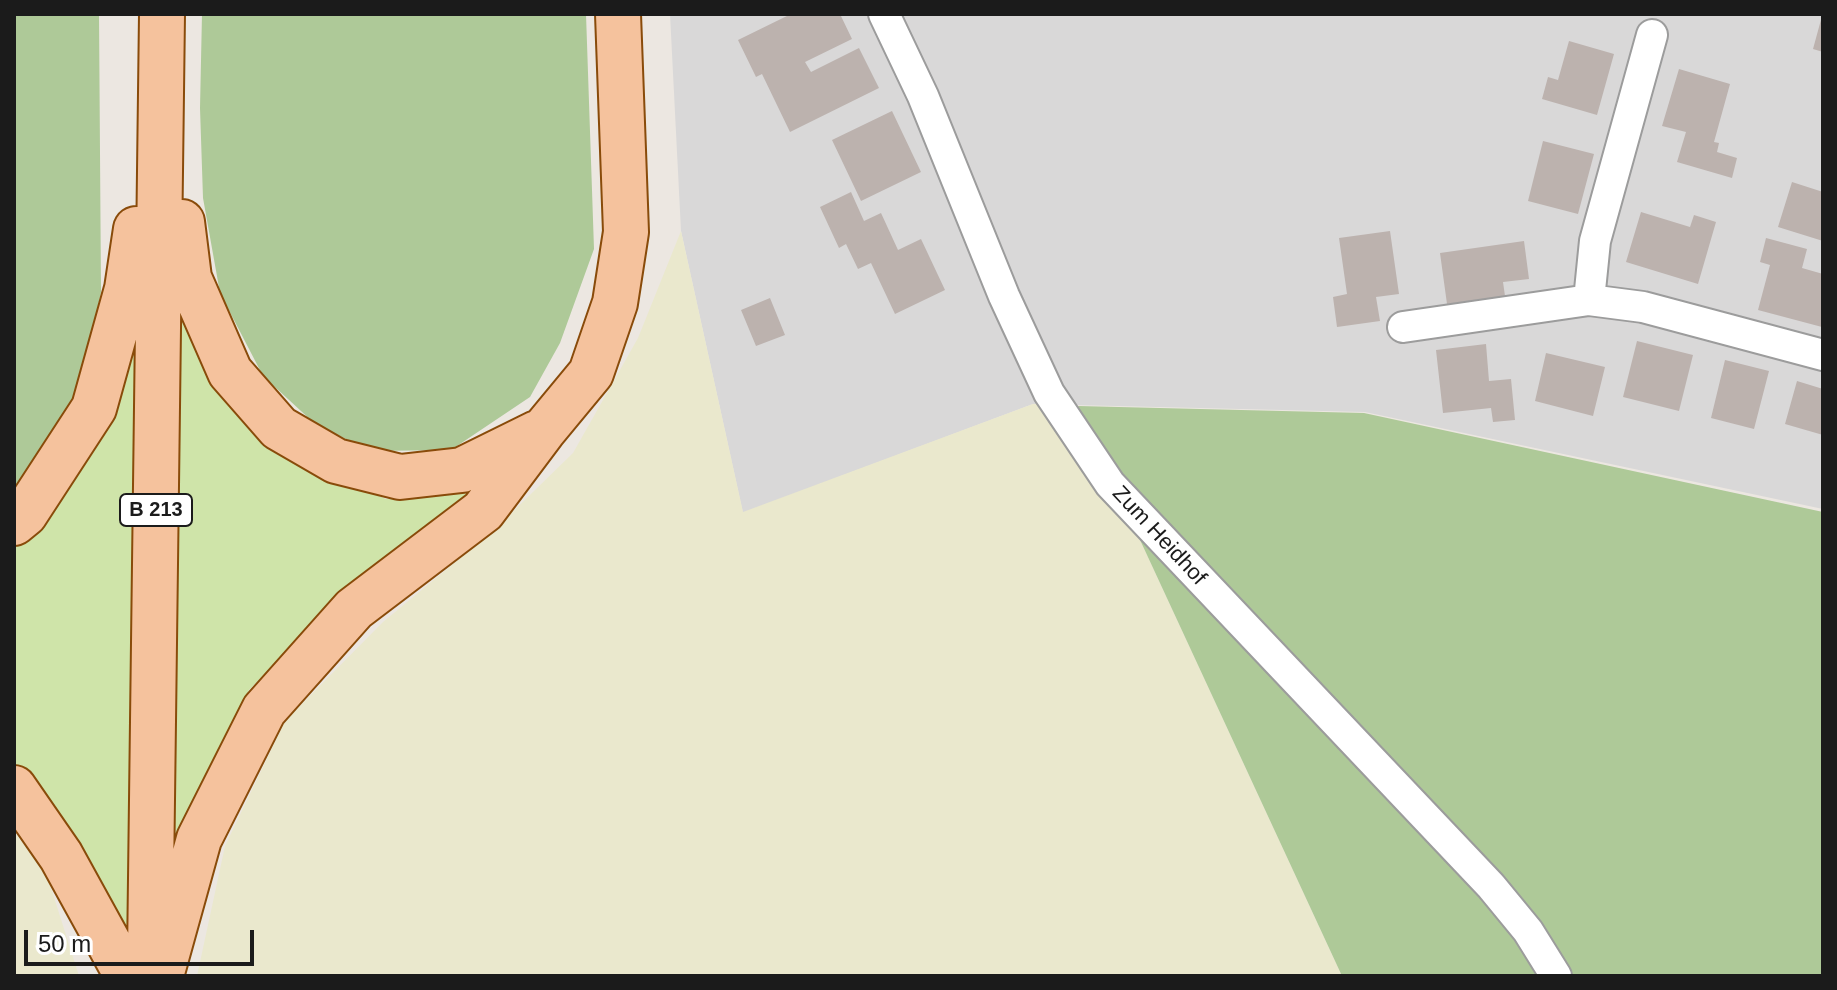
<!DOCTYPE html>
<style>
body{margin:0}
#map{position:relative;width:1837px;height:990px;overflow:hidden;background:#ece7e1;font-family:Helvetica,sans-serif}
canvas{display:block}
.frame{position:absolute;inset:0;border:16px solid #1b1b1b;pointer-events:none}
.scale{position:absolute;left:24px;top:930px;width:230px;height:36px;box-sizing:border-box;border:4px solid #1b1b1b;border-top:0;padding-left:10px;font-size:24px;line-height:28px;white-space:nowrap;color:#1b1b1b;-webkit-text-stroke:6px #fff;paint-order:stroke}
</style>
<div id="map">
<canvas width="1837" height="990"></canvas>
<div class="frame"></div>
<div class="scale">50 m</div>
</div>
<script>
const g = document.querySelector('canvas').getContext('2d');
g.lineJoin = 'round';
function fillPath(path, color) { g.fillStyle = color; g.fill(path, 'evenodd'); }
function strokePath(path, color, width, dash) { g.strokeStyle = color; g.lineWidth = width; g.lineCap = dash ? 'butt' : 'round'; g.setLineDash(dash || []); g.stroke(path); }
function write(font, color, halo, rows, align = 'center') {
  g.font = font + ' Helvetica,sans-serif'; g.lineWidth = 8; g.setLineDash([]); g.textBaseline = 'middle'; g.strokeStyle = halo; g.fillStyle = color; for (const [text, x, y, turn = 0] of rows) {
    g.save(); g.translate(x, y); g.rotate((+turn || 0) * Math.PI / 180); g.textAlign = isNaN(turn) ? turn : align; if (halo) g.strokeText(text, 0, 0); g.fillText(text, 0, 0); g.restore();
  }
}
const residential = new Path2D(`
 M670,14H1823V509L1365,412L1033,404L743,513L681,231Z`);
const farmland = new Path2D(`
 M681,231L743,512L1033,404L1078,406L1342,976H197L225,846L285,721L383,622L494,530L573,453L638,338Z
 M14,832L46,872L79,976H14Z`);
const grass = new Path2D(`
 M161,47L150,976L14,786V524L129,289Z
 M176,294L219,388L262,444L386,499L436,496L485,481L353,583L249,690L200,787L174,864Z`);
const forest = new Path2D(`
 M14,14H99L101,292L80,391L14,499Z
 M202,14H586L594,249L560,343L530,397L451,450L370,451L314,423L263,376L220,293L203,198L200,108Z
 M1078,406L1364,413L1823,512V976H1342Z`);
const building = new Path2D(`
 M791,14H840L852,39L805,62L811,72L859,48L879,88L790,132L762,74L756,77L738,40Z
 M1822,16L1823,17V52L1813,49Z
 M1569,41L1614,54L1597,115L1542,99L1548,77L1558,80Z
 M1679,69L1730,84L1714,142L1719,143L1717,152L1737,158L1732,178L1677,162L1686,132L1662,126Z
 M892,111L921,172L861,201L832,140Z
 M1543,141L1594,154L1578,214L1528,201Z
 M1792,182L1823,192V241L1778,227Z
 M851,192L864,221L881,213L898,250L921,239L945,290L895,314L871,263L858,269L846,244L839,248L820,207Z
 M1641,212L1690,227L1694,215L1716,222L1698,284L1626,262Z
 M1390,231L1399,294L1376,297L1380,321L1337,327L1333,297L1347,294L1339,238Z
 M1766,238L1807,249L1802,268L1823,274L1822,327L1758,310L1770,265L1760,262Z
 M1524,241L1529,279L1503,282L1505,296L1447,304L1440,253Z
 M770,298L785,335L756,346L741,310Z
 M1637,341L1693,355L1679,411L1623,397Z
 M1486,344L1489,381L1511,379L1515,420L1493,422L1491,408L1443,413L1436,350Z
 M1546,353L1605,367L1593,416L1535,401Z
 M1725,360L1769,371L1754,429L1711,418Z
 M1797,381L1823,389V435L1785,424Z`);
const minor = new Path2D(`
 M884,14L923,96L1004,296L1049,393L1110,484L1491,886L1528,931L1556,976
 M1589,300L1595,241L1652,35
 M1403,327L1589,300L1643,307L1823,355`);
const primary = new Path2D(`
 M182,222L189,278L230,372L279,428L336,461L400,477L462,470L537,433
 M14,523L25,514L94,408L127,289L136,229
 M14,788L61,856L127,976
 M150,956L162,14
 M161,976L199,839L264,710L354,609L483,511L543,431L591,373L615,303L626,232L618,14`);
const shields = [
 [156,510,72]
];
const shieldNames = [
 ["B 213",156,510]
];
const streetNames = [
 ["Zum Heidhof",1159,536,47]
];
fillPath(residential, '#d9d8d8');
fillPath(farmland, '#eae8cd');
fillPath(grass, '#cfe4a9');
fillPath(forest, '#aec998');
fillPath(building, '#bcb2ae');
strokePath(minor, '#9c9c9c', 34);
strokePath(primary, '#894b0a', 48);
strokePath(minor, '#fff', 30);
strokePath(primary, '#f5c29d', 44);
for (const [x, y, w] of shields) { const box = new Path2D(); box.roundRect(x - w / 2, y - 16, w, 32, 6); g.fillStyle = '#fff'; g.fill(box); strokePath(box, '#1b1b1b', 2); }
write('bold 20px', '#1b1b1b', null, shieldNames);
write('22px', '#1b1b1b', '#fff', streetNames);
</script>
